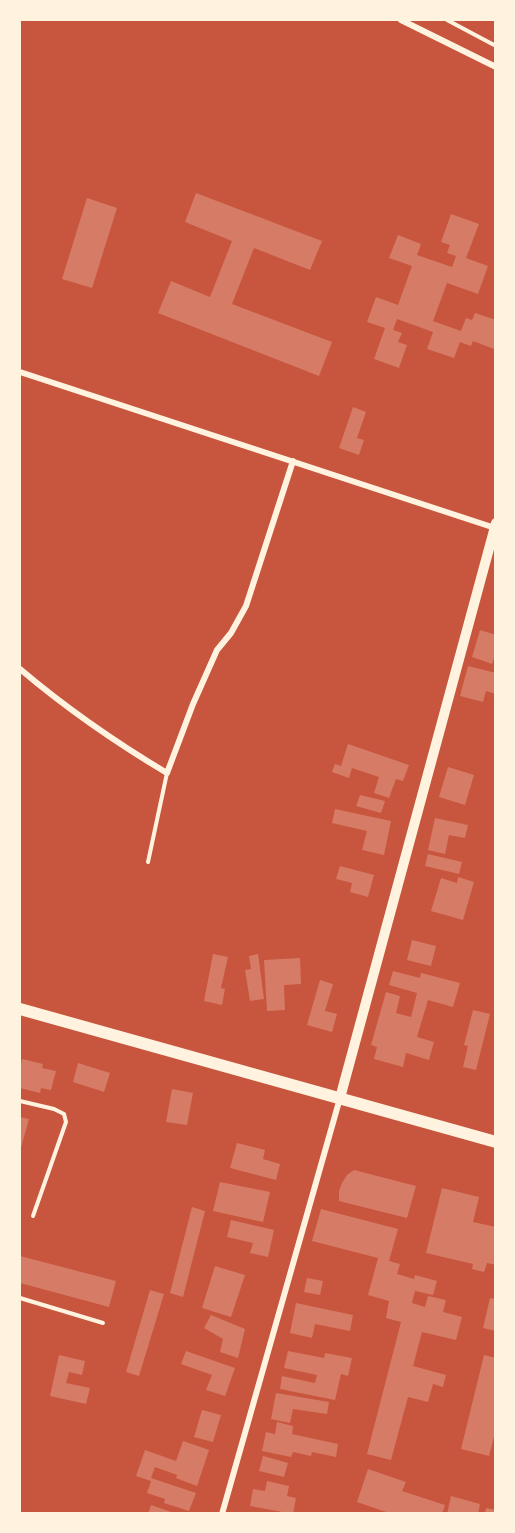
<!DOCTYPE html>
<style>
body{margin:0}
#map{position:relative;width:515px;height:1533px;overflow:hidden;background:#c8553d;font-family:Mulish,sans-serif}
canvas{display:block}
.frame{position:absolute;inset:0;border:21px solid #fff3e0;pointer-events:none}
</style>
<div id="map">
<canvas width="515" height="1533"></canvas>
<div class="frame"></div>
</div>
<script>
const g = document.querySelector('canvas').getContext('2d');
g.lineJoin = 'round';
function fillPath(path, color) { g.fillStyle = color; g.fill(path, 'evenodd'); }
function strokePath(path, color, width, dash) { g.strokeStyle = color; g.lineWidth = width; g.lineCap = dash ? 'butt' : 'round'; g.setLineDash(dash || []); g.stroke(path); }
const building = new Path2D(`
 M196,193L322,241L310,270L254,248L232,304L332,342L319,376L158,313L171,281L210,297L232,241L185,222Z
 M87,198L117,208L92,288L62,279Z
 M451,214L479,224L466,258L488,266L478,294L447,283L433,321L461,331L466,318L472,320L475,313L496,320L494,349L473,341L471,346L460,342L454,358L427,349L433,332L397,319L393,330L402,333L398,342L407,345L399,368L374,359L385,328L367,322L376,297L398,305L412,266L389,258L398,235L421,244L417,255L452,267L456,256L447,253L450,245L441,242Z
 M353,407L366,412L357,438L364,440L359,455L339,448Z
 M480,630L496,635V652L492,664L472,657Z
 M468,666L496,673V694L486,691L483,702L460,696Z
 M348,744L409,765L403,781L396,779L389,798L374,793L379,777L352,768L349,778L332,772L335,764L341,766Z
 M448,767L474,775L465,805L439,797Z
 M360,795L385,801L381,813L356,806Z
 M335,809L391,821L384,855L362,850L367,831L332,823Z
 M435,818L468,825L465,838L449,835L445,854L428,850Z
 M428,854L462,862L459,874L425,866Z
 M340,866L374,875L368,897L350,892L352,883L336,879Z
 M458,877L474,882L463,920L431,911L441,878L457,883Z
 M412,940L436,946L431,966L407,960Z
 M213,954L228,957L221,988L225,989L222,1005L204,1001Z
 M258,954L264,999L250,1001L245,970L251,969L249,956Z
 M300,958L301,984L284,985L285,1010L267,1011L264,960Z
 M393,971L420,978L421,973L460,983L453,1007L428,1000L417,1037L434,1042L429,1060L406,1053L403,1067L374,1059L377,1047L371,1045L386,992L400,996L396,1013L411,1017L417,993L389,985Z
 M320,980L333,984L325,1011L337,1014L332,1032L307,1025Z
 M473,1010L490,1014L476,1070L463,1067L468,1046L464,1045Z
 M22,1059L43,1064L42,1068L56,1071L51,1090L41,1088L40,1093L20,1088V1069Z
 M78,1063L110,1073L104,1092L73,1082Z
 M172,1089L193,1093L187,1125L166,1122Z
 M20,1117L29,1119L20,1151Z
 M237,1143L265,1150L263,1159L280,1164L276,1180L230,1168Z
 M354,1170L416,1186L407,1218L339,1201V1191L342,1183L347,1175Z
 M220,1182L270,1192L263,1222L213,1211Z
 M442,1188L479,1197L473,1222L496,1227V1265L487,1263L484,1272L472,1269L473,1264L426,1253Z
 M192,1207L205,1211L183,1297L170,1293Z
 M321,1209L398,1229L389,1261L400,1264L397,1274L414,1279L415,1275L437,1281L433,1295L415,1291L412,1303L425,1307L428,1296L446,1300L443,1312L462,1317L456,1340L422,1332L413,1366L446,1375L443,1387L433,1384L428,1402L408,1397L391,1460L367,1454L401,1322L386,1318L389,1301L368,1295L378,1258L312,1241Z
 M231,1220L274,1230L268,1257L250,1253L253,1243L227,1237Z
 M20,1256L116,1281L109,1307L20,1283Z
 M215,1266L245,1275L231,1317L202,1308Z
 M307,1278L323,1281L320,1295L304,1292Z
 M150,1290L164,1294L139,1376L126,1372Z
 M490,1298L496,1299V1331L483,1328Z
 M296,1303L353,1315L350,1331L315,1324L312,1338L290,1333Z
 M211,1315L245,1329L238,1358L220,1352L223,1339L204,1328Z
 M186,1351L235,1368L225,1396L206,1390L212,1375L181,1364Z
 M288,1351L324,1358L325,1353L352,1358L348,1376L341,1374L335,1400L280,1389L282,1376L315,1383L317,1375L284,1368Z
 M59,1355L85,1361L82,1375L69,1372L66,1383L90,1388L86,1404L50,1396Z
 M484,1355L496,1358V1429L489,1456L461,1449Z
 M276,1393L329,1402L327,1414L293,1409L290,1423L271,1419Z
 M202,1410L221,1415L213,1442L194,1437Z
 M277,1422L293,1426L292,1434L338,1444L336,1457L312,1452L311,1456L293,1452L291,1457L262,1451L266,1432L275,1434Z
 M183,1441L209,1450L197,1486L176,1478L177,1475L155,1467L151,1478L196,1493L189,1511L164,1503L165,1499L147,1493L151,1481L136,1476L145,1450L176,1461Z
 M263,1456L288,1463L284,1477L259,1471Z
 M368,1469L406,1482L402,1491L445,1505L442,1514H392L357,1502Z
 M267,1481L289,1486L287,1496L296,1498L293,1514L250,1506L253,1489L265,1491Z
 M451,1496L480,1504L478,1514H447Z
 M151,1505L174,1513L173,1514H148Z
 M486,1508L496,1510V1514H485Z`);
const service = new Path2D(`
 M447,20L496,46
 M148,862L167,773
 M20,1101L54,1109L64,1114L66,1122L33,1216
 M20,1298L103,1323`);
const minor = new Path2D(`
 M401,20L496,67
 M20,372L495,528
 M20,669C66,708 115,742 167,773L193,704L217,650L231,633L246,606L293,461
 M222,1514L340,1098`);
const tertiary = new Path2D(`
 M340,1098L496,523`);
const primary = new Path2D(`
 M20,1009L496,1142`);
fillPath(building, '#d67c66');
strokePath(service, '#fff3e0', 4);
strokePath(minor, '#fff3e0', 6);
strokePath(tertiary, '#fff3e0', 10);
strokePath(primary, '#fff3e0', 12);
</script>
